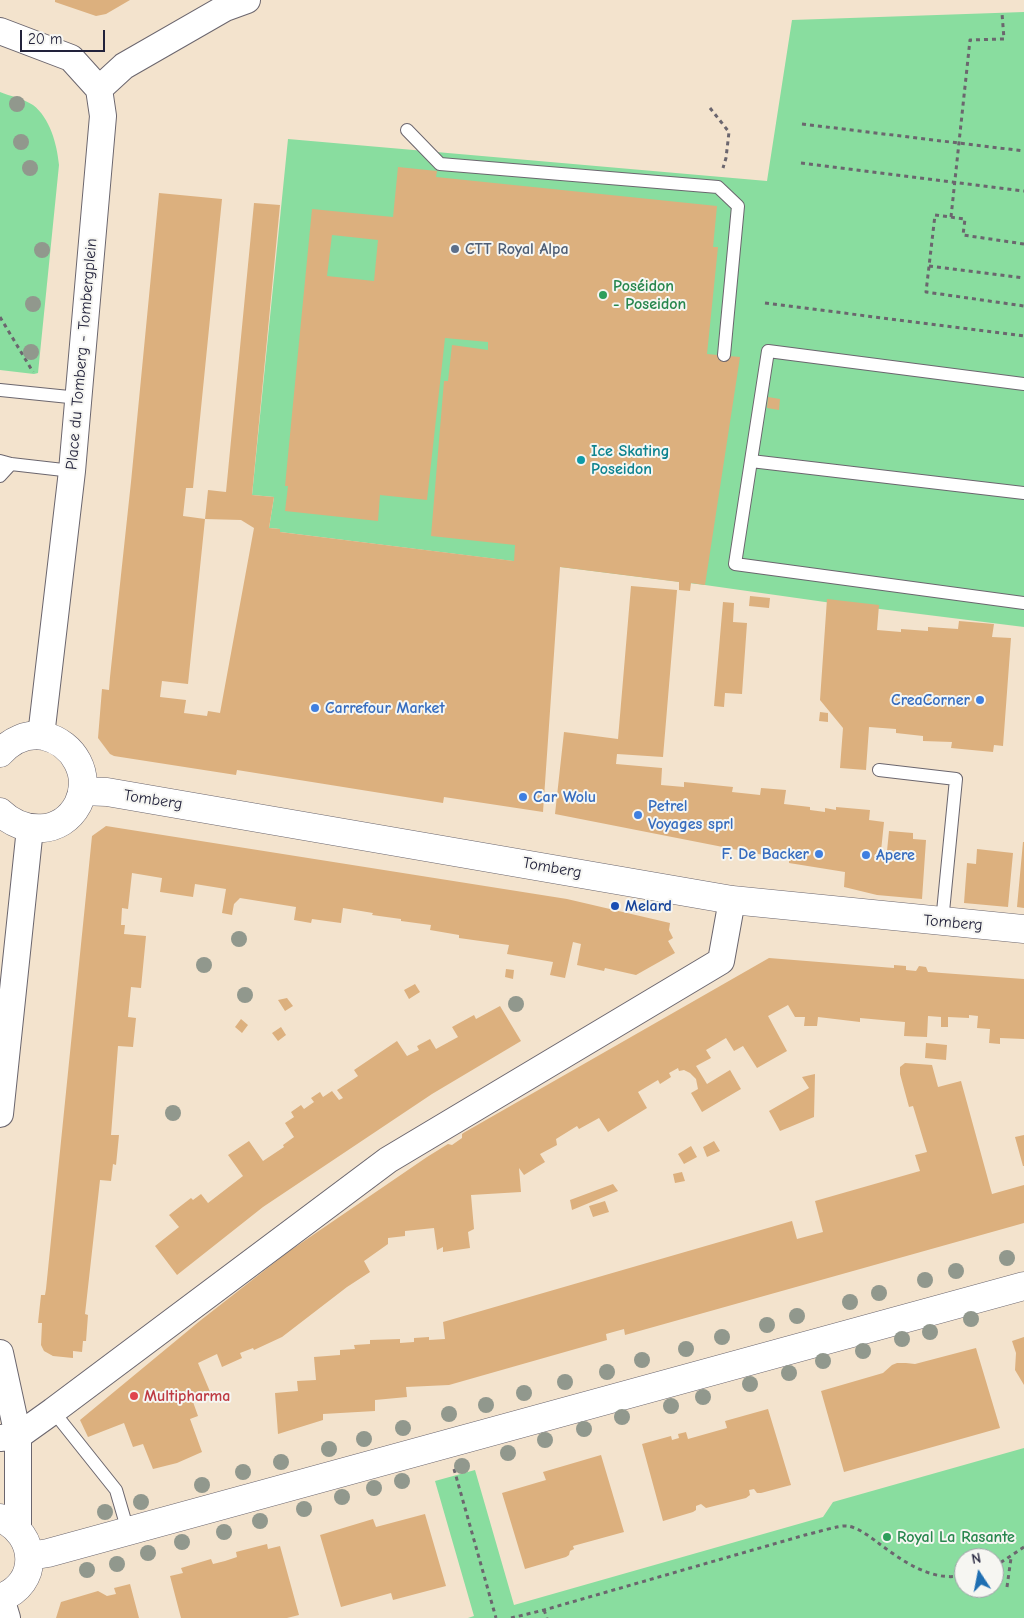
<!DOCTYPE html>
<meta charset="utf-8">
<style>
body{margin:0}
#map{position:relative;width:1024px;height:1618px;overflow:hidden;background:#f3e3cd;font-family:"Comic Neue",sans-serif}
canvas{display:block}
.north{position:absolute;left:954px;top:1548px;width:50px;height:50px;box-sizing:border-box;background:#f6f6f2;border:1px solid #a1a1a9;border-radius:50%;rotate:349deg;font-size:14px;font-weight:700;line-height:20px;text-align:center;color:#22223b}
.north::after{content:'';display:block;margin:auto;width:18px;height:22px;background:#1f6fb2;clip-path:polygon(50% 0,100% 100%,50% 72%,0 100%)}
.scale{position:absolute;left:20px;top:30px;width:85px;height:22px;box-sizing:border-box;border:2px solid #22223b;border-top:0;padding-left:6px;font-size:15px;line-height:18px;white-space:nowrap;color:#22223b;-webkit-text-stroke:4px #f6f6f2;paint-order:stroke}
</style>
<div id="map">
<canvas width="1024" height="1618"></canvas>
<div class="north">N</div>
<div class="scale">20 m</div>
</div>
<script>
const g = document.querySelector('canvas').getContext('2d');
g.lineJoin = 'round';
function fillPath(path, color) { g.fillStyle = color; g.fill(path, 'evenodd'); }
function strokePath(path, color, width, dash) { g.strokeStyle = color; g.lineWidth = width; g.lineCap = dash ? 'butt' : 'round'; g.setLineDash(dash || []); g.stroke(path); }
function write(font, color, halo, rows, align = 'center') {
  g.font = font + ' "Comic Neue",sans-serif'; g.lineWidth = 4; g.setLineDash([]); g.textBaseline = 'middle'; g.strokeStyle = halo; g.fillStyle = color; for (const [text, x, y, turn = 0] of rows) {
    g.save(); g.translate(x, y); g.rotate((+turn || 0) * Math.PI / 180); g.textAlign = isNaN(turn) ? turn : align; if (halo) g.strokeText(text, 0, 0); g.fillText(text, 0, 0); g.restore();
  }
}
const green = new Path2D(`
 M1024,12V627L832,603L705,585L280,532V529L269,528L274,497L252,495L288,139L767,181L792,20Z
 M0,92C10,96 24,99 33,105C50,118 57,144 59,165L38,373L34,374L0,370Z
 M1024,1448V1618H468L474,1616L435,1481L475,1470L514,1605L823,1517L833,1502ZM964,1558H994V1588H964Z`);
const building = new Path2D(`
 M55,0H130L106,14L96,16L55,2Z
 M398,167L437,171L436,177L717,206L713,247H718L707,354L740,357L705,585L691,583L690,591L679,590V582L560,567L543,812L444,797L443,803L237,770L236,775L114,756L110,754L98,738L102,689L109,690L110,677L131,482L159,193L222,199L193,488H186L183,516L205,519L188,684L162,681L160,697L186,700L184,713L207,716L208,711L220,713L254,528L241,520L205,519L208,490L226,492L254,203L280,205L252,495L274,497L269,528L280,529V532L514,561L515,545L431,536L444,381H448L452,345L488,350V342L445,338L427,500L380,495L378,521L285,511L288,486H285L312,209L393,217ZM332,235L378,240L374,281L327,276Z
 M768,397L780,399L779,410L767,408Z
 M631,586L677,590L663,757L617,754L616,764L662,768L661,785L684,787V782L733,787L732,792L760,795L761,788L786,790L784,804L810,807V810L825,812V808L836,810V807L870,810L869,820L884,822L881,851H887L889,831L913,833V839L926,840L922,899L877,895L844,887L845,872L789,863V860L555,814L564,732L618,739Z
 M750,596L770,598L769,608L749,606Z
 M827,599L879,605L877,630L901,632V629L928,631V627L958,629L959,621L994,624L992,637L1011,638L1003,746L994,745L993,752L951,748L952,742L923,741V736L896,733V729L869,727L866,770L840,768L843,728L820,700Z
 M723,602L734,603L733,622L747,623L742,694L725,693L724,707L714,706Z
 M820,712L828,713V722L819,721Z
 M106,826L567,899L670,923L669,930L673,938L668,941L675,953L636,975L605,968L604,971L577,965L581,944L573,942L565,978L550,975L553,962L507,954L509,945L459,938V935L430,930L431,925L401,921V919L372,915L373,913L343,908L341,923L312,919L311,923L294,920L296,907L240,898L234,904L232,915L222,913L226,889L195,884L193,897L160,892L162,878L132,873L128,909L122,908L121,925H125L124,934L146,936L141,988L131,987L128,1017L136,1018L133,1047L118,1046L111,1135H119L116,1165L113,1164L111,1181L100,1180L85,1314L88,1315L86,1341H83L82,1352L73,1351V1358L53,1356L44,1351L41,1345L42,1323H38L41,1295H45L46,1289L92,836Z
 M1023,842H1024V908L1017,907Z
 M977,849L1013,853L1008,907L964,903L967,863L976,864Z
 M769,958L894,968V965L906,966V970L916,971L919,966L926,967L928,972L1024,979V1039L1000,1038V1044L989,1043L990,1029L977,1028L978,1016L969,1015V1018L948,1017V1027H941V1017L928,1016L927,1037L904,1036L905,1022L882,1020L860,1018V1022L818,1017L817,1026H804L805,1017H795L788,1005L768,1016L787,1051L757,1068L743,1046L734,1051L726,1038L706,1050L711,1058L696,1066L707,1084L730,1070L741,1089L702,1112L691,1093L698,1089L696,1079L690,1073L684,1070L679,1071L678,1068L669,1073L671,1077L660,1084L658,1080L638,1092L647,1108L608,1132L599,1118L579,1129L577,1126L556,1139L557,1145L540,1154L545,1162L524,1175L519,1168L521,1192L471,1195L474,1229L468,1232L470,1248L443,1252V1247L437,1250L434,1228L405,1231V1236L388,1238V1244L364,1261L370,1272L347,1287L282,1337L254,1350L253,1348L240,1353L242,1358L222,1367L217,1354L198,1363L211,1394L193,1402L198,1416L190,1419L202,1452L177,1463L153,1469L143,1444L133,1447L124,1423L88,1437L80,1420L201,1320L288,1252L427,1157L448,1144L452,1145L462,1138V1134L465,1132Z
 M506,969L514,970L513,979L505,977Z
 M415,984L420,992L409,999L404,990Z
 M287,998L293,1006L285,1011L278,1000Z
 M500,1006L521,1041L432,1094L263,1207L177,1275L155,1246L179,1227L169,1215L191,1198L193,1200L201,1194L208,1203L243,1176L228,1155L249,1141L263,1161L284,1147L283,1145L294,1137L285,1123L294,1117L291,1112L301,1105L304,1109L314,1102L311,1098L320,1092L323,1097L332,1091L339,1100L343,1098L337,1090L358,1076L354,1070L397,1041L407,1056L419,1050L417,1046L430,1039L436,1049L458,1037L452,1027L474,1015L476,1019Z
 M241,1019L248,1025L242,1033L235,1027Z
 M281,1027L286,1035L278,1041L272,1033Z
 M926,1043L947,1045L946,1060L925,1058Z
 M905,1063L932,1065L938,1087L961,1081L992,1194L1024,1185V1223L625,1335L624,1329L606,1334L607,1340L449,1385L406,1387L407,1397L375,1400V1411L323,1414V1420L278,1434L275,1393L298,1391L297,1381L316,1380L314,1357L340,1355V1350L355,1349L354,1345L370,1344V1340L400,1339V1343L414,1342V1338L429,1337V1340L445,1339L443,1322L792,1221L797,1239L823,1232L815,1201L920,1171L915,1155L927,1152L913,1106L909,1107L900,1074V1067Z
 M815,1074L814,1117L780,1131L769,1111L809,1088L802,1077Z
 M1024,1135V1166H1023L1015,1137Z
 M714,1141L720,1151L707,1157L703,1147Z
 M691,1146L697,1157L684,1164L678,1154Z
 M682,1172L685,1181L675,1183L673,1174Z
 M613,1184L618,1191L572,1210L570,1200Z
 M605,1201L609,1212L593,1217L589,1206Z
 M1024,1337V1385L1015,1370L1016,1353L1012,1341Z
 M976,1348L1000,1428L844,1472L821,1391L883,1373L892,1365L897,1363H906L915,1364Z
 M768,1409L791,1485L761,1493H757L754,1489L749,1490L750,1495L746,1498L706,1508L701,1504L696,1506V1510L693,1512L663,1521L642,1444L671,1436L672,1440L679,1438L678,1434L686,1432L688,1439L727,1428L725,1421Z
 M601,1455L624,1532L573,1546L574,1549L570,1551L569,1555L566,1557L525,1569L502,1493L546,1480L543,1472Z
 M425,1514L446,1586L393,1600L391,1593L341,1607L320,1535L373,1519L376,1527Z
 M267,1544L268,1549L280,1546L299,1615L287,1618H181L170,1576L183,1573L181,1568L211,1559L213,1564L225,1561L237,1557L236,1552Z
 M130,1584L139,1618H56L61,1602L98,1591L107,1596L116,1594L114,1588Z`);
const path = new Path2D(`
 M710,108L729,132L726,158L723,168
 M802,124L1024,151
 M801,163L1024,191
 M951,217L970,40L1004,39L1002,13
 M1024,244L963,235L965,219L935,215L926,292L1024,306
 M929,266L1024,278
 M765,303L1024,336
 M0,317L33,372
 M454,1469L496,1618
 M994,1567L1024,1547
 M1007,1587L1011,1558
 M544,1610L547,1618
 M511,1618L544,1610L805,1535C815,1533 839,1525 847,1526C857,1527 869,1536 877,1542C901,1560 932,1583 964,1575`);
const service = new Path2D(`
 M407,130L440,164L718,187L738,206L724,355
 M1024,384L768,351L735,564L1024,603
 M0,390L79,398
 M0,461L11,464L72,471
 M751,461L1024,493
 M0,476L11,464
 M879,770L956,779L942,922
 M53,1411L116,1490L128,1531`);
const minor = new Path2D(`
 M0,31L71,58L99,89L103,116L72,471L41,736
 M99,89L124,66L225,8L247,0
 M0,1114L30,828
 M0,1353L18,1436V1530
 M0,1438L18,1436L53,1411L388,1160L721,961L732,900
 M1,1598L7,1618`);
const tertiary = new Path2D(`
 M0,753C11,741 27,733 44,736C74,743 92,775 78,804C61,836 23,834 0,812
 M82,791L107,792L732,900L1024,929
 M0,1518C38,1534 40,1584 0,1598
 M30,1556L48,1553L1024,1286`);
const trees = [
 [17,104],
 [21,142],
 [30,168],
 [42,250],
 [33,304],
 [31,352],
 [239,939],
 [204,965],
 [245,995],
 [516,1004],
 [173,1113],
 [1007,1258],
 [956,1271],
 [925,1280],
 [879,1293],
 [850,1302],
 [797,1316],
 [971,1319],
 [767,1325],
 [930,1332],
 [722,1337],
 [902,1339],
 [686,1349],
 [863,1351],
 [642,1360],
 [823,1361],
 [607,1372],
 [789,1373],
 [565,1382],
 [750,1384],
 [524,1393],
 [703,1397],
 [486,1405],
 [671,1406],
 [449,1414],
 [622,1417],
 [403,1428],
 [584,1429],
 [364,1439],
 [545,1440],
 [329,1449],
 [508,1453],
 [281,1462],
 [462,1466],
 [243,1472],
 [402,1481],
 [202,1485],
 [374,1488],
 [342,1497],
 [141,1502],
 [304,1509],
 [105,1512],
 [260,1521],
 [224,1532],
 [182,1542],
 [148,1553],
 [117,1564],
 [87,1570]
];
const markers = [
 [455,249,5,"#5c6f8a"],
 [603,295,5,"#2e9e5b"],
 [581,460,5,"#0f9aa8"],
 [980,700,5,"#3f7fe0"],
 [315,708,5,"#3f7fe0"],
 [523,797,5,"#3f7fe0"],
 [638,815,5,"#3f7fe0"],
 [819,854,5,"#3f7fe0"],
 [866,855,5,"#3f7fe0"],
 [615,906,5,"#1a4fb4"],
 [134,1396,5,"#e0444e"],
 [887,1537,5,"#2e9e5b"]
];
const serviceNames = [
 ["CTT Royal Alpa",465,249]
];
const leisureNames = [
 ["Poséidon",613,286],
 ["- Poseidon",613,304],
 ["Royal La Rasante",897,1537]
];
const streetNames = [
 ["Place du Tomberg - Tombergplein",82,354,-85],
 ["Tomberg",153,800,9],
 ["Tomberg",552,868,10],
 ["Tomberg",953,923,5]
];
const cultureNames = [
 ["Ice Skating",591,451],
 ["Poseidon",591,469]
];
const shopNames = [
 ["CreaCorner",970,700,"right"],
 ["Carrefour Market",325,708],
 ["Car Wolu",533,797],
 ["Petrel",648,806],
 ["Voyages sprl",648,824],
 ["F. De Backer",809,854,"right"],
 ["Apere",876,855]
];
const transitNames = [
 ["Melard",625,906]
];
const healthNames = [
 ["Multipharma",144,1396]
];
fillPath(green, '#89dd9f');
fillPath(building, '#dcb07e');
strokePath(service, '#6b666e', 14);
strokePath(minor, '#6b666e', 28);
strokePath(tertiary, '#6b666e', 29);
strokePath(path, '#6b666e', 3, [4, 4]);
strokePath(service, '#fff', 12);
strokePath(minor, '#fff', 26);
strokePath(tertiary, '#fff', 28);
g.fillStyle = '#91988d';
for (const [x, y] of trees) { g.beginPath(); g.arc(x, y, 8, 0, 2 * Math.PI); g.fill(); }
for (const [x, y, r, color] of markers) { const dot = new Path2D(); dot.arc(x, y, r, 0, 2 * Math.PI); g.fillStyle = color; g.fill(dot); strokePath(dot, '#f6f6f2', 2); }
write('bold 16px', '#4e5e75', '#f6f6f2', serviceNames, 'left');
write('bold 16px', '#27864d', '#f6f6f2', leisureNames, 'left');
write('16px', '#22223b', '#f6f6f2', streetNames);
write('bold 16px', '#0d838f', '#f6f6f2', cultureNames, 'left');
write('bold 16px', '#366cbe', '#f6f6f2', shopNames, 'left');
write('bold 16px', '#164399', '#f6f6f2', transitNames, 'left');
write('bold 16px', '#be3a42', '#f6f6f2', healthNames, 'left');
</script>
